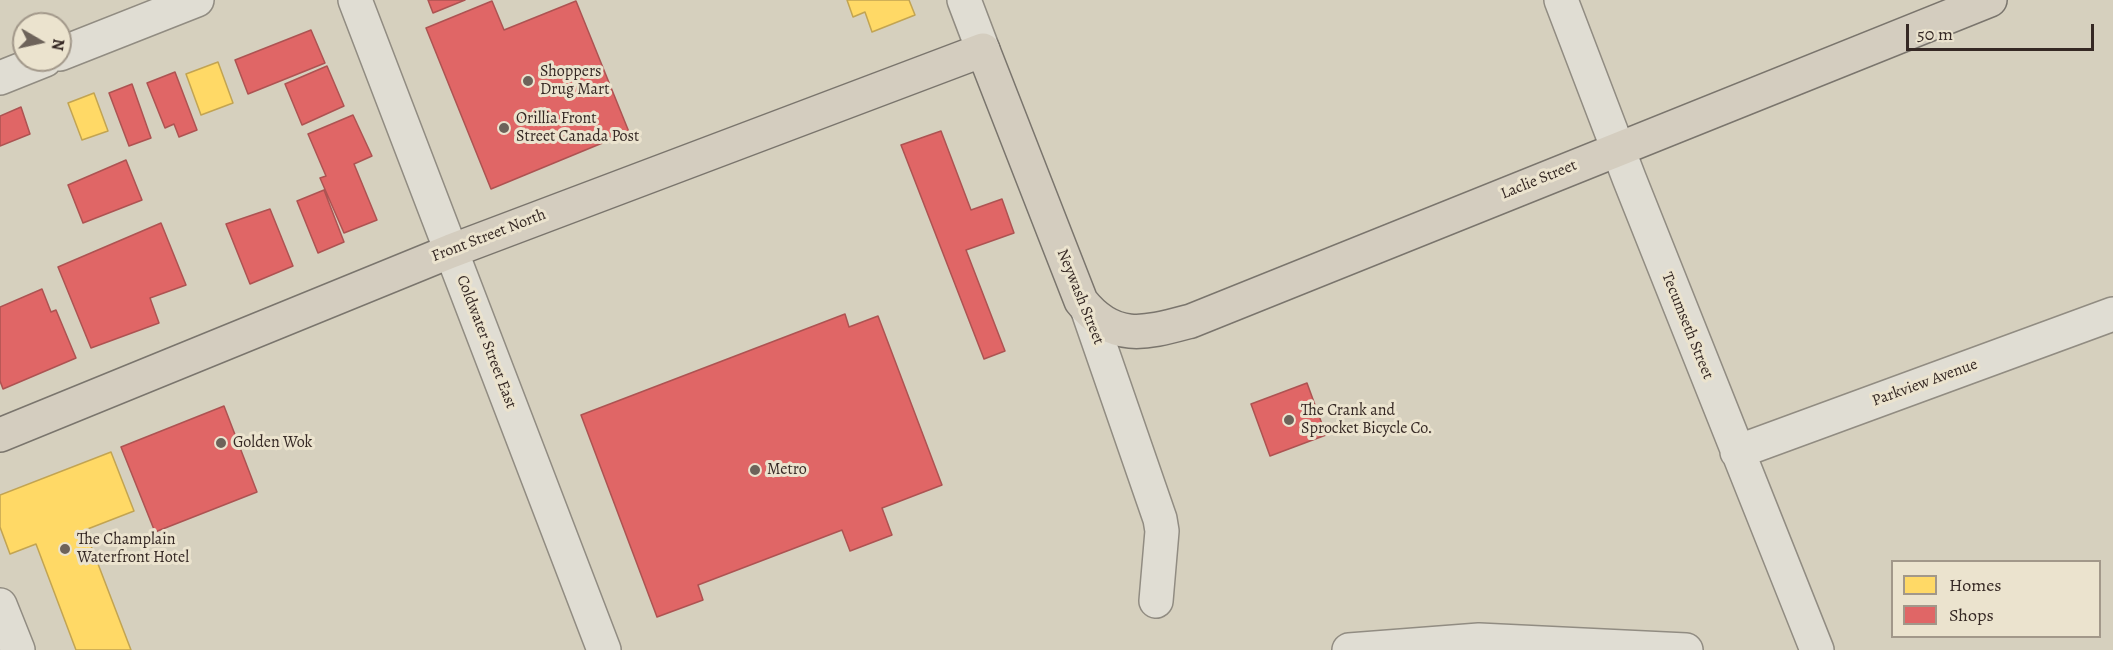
<!DOCTYPE html>
<style>
body{margin:0}
#map{position:relative;width:2113px;height:650px;overflow:hidden;background:#d6d0be;font-family:Alegreya,serif}
canvas{display:block}
.legend{position:absolute;left:1891px;top:560px;width:210px;height:78px;box-sizing:border-box;background:#ebe3ce;border:2px solid #a2988a;margin:0;padding:8px 10px;list-style:none;font-size:18px;color:#352824}
.legend li{display:flex;align-items:center;gap:12px;height:30px}
.legend b{width:30px;border:2px solid #a2988a}
.north{position:absolute;left:12px;top:12px;width:60px;height:60px;box-sizing:border-box;background:#ebe3ce;border:2px solid #a2988a;border-radius:50%;rotate:99deg;font-size:16px;font-weight:700;line-height:24px;text-align:center;color:#352824}
.north::after{content:'';display:block;margin:auto;width:21px;height:27px;background:#6d635a;clip-path:polygon(50% 0,100% 100%,50% 72%,0 100%)}
.scale{position:absolute;left:1906px;top:24px;width:188px;height:27px;box-sizing:border-box;border:3px solid #352824;border-top:0;padding-left:8px;font-size:18px;line-height:21px;white-space:nowrap;color:#352824;-webkit-text-stroke:4px #ebe3ce;paint-order:stroke}
</style>
<div id="map">
<canvas width="2113" height="650"></canvas>
<ul class="legend">
<li><b style="height:16px;background:#ffd966"></b>Homes</li>
<li><b style="height:16px;background:#e06666"></b>Shops</li>
</ul>
<div class="north">N</div>
<div class="scale">50 m</div>
</div>
<script>
const g = document.querySelector('canvas').getContext('2d');
g.lineJoin = 'round';
function fillPath(path, color) { g.fillStyle = color; g.fill(path, 'evenodd'); }
function strokePath(path, color, width, dash) { g.strokeStyle = color; g.lineWidth = width; g.lineCap = dash ? 'butt' : 'round'; g.setLineDash(dash || []); g.stroke(path); }
function write(font, color, halo, rows, align = 'center') {
  g.font = font + ' Alegreya,serif'; g.lineWidth = 6; g.setLineDash([]); g.textBaseline = 'middle'; g.strokeStyle = halo; g.fillStyle = color; for (const [text, x, y, turn = 0] of rows) {
    g.save(); g.translate(x, y); g.rotate((+turn || 0) * Math.PI / 180); g.textAlign = isNaN(turn) ? turn : align; if (halo) g.strokeText(text, 0, 0); g.fillText(text, 0, 0); g.restore();
  }
}
const homes = new Path2D(`
 M847,0H909L915,15L872,32L865,12L853,17Z
 M218,62L233,103L201,115L186,74Z
 M94,93L108,131L82,140L68,103Z
 M111,452L134,511L85,530L131,650H76L36,544L10,554L0,527V495Z`);
const shops = new Path2D(`
 M428,0H465L433,13Z
 M492,1L504,30L576,1L629,132L491,189L426,28Z
 M311,30L325,63L248,94L235,60Z
 M327,66L344,106L302,125L285,84Z
 M175,72L197,130L179,137L174,124L165,128L147,83Z
 M132,84L151,138L129,146L109,93Z
 M21,107L30,134L0,146V116Z
 M353,115L372,156L354,164L377,220L344,233L320,178L326,176L308,134Z
 M941,131L971,210L1002,199L1014,233L966,250L1005,351L984,359L901,145Z
 M126,160L142,200L83,223L68,185Z
 M324,190L344,242L318,253L297,201Z
 M270,209L293,266L250,284L226,224Z
 M161,223L186,285L150,298L159,323L91,348L58,267Z
 M42,289L51,312L56,310L76,358L3,389L0,381V307Z
 M845,314L849,327L878,316L942,485L882,508L892,535L850,551L842,530L698,585L703,600L657,617L581,415Z
 M1307,383L1326,435L1270,456L1251,404Z
 M224,406L257,492L155,532L121,447Z`);
const minor = new Path2D(`
 M355,0L604,650
 M964,0L983,50
 M1561,0L1629,178L1817,650
 M60,54L197,0
 M0,78L45,60
 M1088,311L1160,519L1162,531L1156,601
 M1737,452L2113,314
 M0,605L18,650
 M1349,650L1479,640L1686,650`);
const major = new Path2D(`
 M0,435L451,251L983,50L1081,301C1114,343 1146,333 1191,321L1990,0`);
const markers = [
 [528,81,6,"#6d635a"],
 [504,128,6,"#6d635a"],
 [1289,420,6,"#6d635a"],
 [221,443,6,"#6d635a"],
 [755,470,6,"#6d635a"],
 [65,549,6,"#6d635a"]
];
const poiNames = [
 ["Shoppers",540,72],
 ["Drug Mart",540,90],
 ["Orillia Front",516,119],
 ["Street Canada Post",516,137],
 ["The Crank and",1301,411],
 ["Sprocket Bicycle Co.",1301,429],
 ["Golden Wok",233,443],
 ["Metro",767,470],
 ["The Champlain",77,540],
 ["Waterfront Hotel",77,558]
];
const streetNames = [
 ["Laclie Street",1539,180,-22],
 ["Front Street North",489,236,-21],
 ["Neywash Street",1080,297,68],
 ["Tecumseth Street",1687,326,68],
 ["Coldwater Street East",486,342,69],
 ["Parkview Avenue",1925,383,-20]
];
fillPath(homes, '#ffd966');
strokePath(homes, '#c2a452', 1.5);
fillPath(shops, '#e06666');
strokePath(shops, '#ad5352', 1.5);
strokePath(minor, '#918c82', 36);
strokePath(major, '#7a756d', 36);
strokePath(minor, '#e0ddd3', 33);
strokePath(major, '#d4cdbf', 33);
for (const [x, y, r, color] of markers) { const dot = new Path2D(); dot.arc(x, y, r, 0, 2 * Math.PI); g.fillStyle = color; g.fill(dot); strokePath(dot, '#ebe3ce', 2); }
write('16px', '#352824', '#ebe3ce', poiNames, 'left');
write('16px', '#352824', '#ebe3ce', streetNames);
</script>
